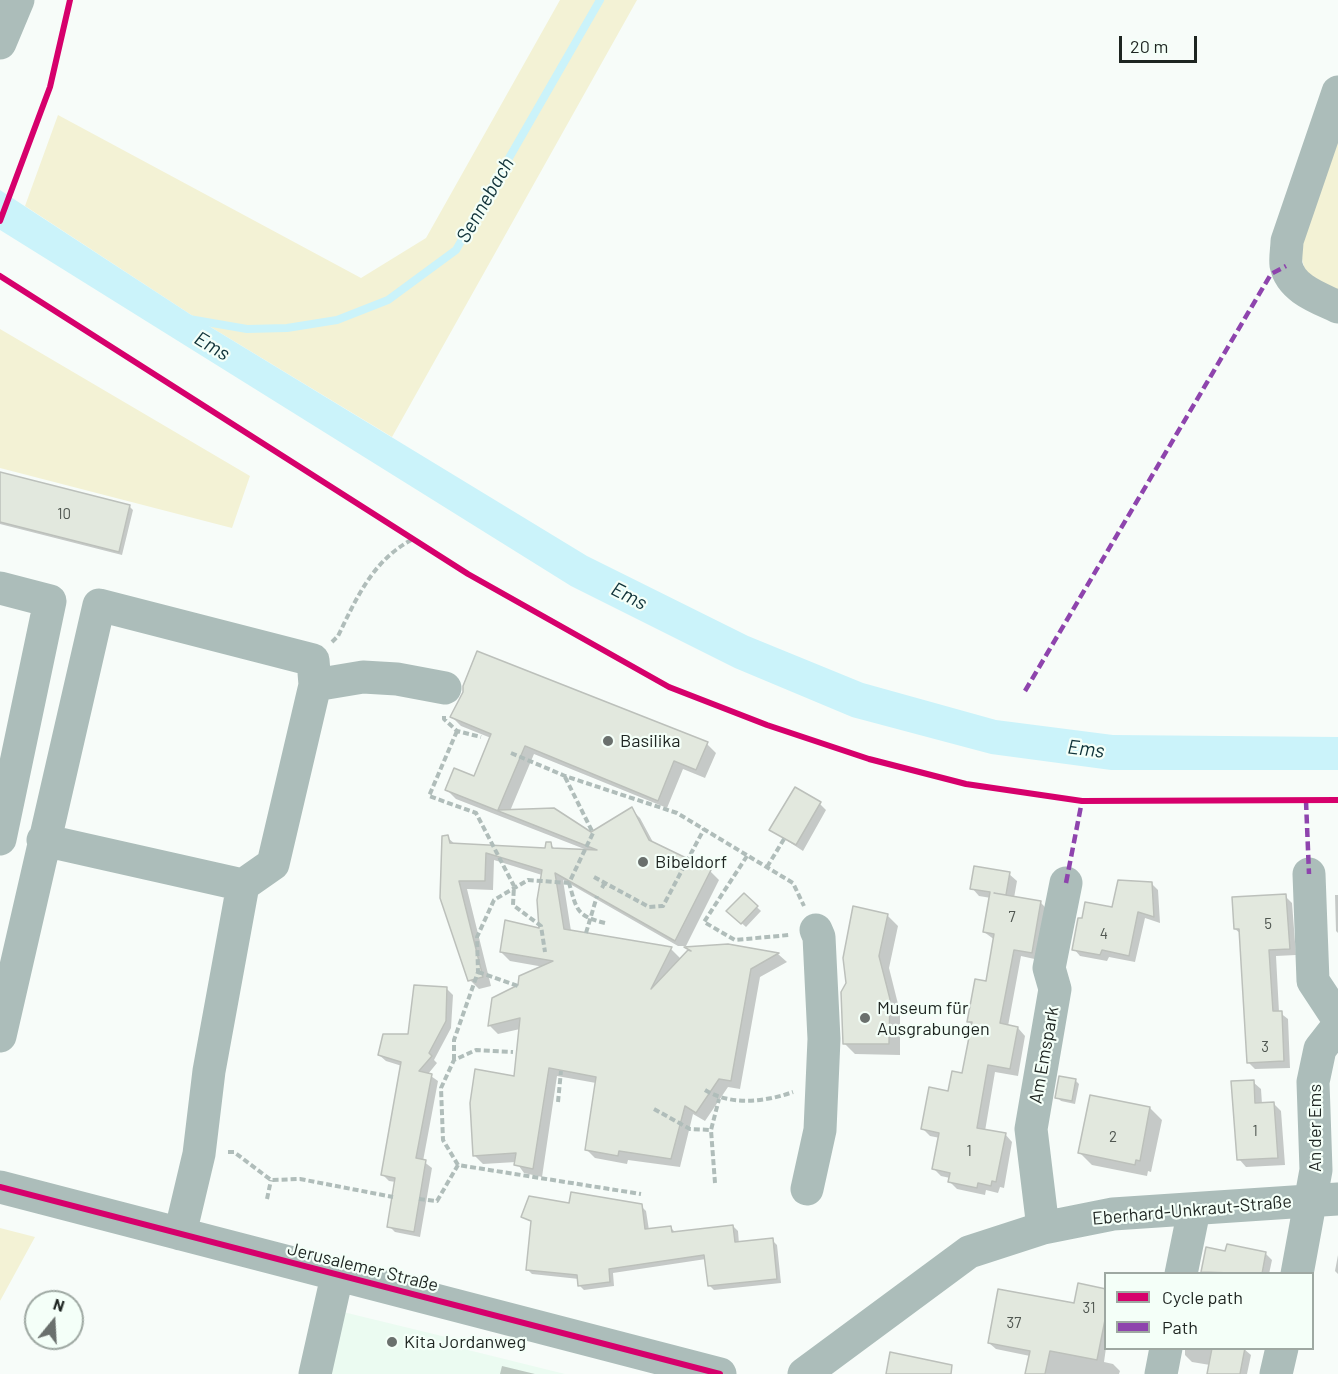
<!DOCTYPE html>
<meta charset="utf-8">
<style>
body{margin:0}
#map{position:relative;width:1338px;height:1374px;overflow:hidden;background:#f7fcf9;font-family:Barlow,sans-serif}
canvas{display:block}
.legend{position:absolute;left:1104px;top:1272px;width:210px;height:78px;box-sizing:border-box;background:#f4fff8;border:2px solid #9ea8a2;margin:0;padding:8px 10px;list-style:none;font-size:18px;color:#1e2521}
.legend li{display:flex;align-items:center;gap:12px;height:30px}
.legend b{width:30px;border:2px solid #9ea8a2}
.north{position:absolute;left:24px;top:1290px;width:60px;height:60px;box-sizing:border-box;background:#f4fff8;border:2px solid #9ea8a2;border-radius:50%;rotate:18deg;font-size:16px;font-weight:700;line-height:24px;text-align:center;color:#1e2521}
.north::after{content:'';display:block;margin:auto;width:21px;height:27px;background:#6a706d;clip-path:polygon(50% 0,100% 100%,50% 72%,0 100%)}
.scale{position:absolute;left:1119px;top:36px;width:78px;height:27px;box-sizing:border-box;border:3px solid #1e2521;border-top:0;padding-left:8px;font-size:18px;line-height:21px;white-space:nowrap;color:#1e2521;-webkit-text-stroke:4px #f4fff8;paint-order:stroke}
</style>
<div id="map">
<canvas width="1338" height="1374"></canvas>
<ul class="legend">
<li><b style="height:8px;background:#d6006c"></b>Cycle path</li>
<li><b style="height:8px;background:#8e44ad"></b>Path</li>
</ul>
<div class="north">N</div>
<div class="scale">20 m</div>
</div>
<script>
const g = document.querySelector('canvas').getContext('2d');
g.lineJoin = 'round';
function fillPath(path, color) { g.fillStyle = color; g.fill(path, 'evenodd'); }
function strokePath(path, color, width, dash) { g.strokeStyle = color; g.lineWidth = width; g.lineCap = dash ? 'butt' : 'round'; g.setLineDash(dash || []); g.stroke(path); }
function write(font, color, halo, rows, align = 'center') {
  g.font = font + ' Barlow,sans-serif'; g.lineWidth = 4.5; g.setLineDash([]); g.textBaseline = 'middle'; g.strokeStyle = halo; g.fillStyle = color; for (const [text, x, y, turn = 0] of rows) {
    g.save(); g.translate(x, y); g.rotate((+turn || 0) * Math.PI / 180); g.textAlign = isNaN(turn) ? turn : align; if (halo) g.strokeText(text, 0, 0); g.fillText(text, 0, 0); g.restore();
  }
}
const built = new Path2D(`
 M339,1311L446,1337L460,1348L565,1374H323Z`);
const green = new Path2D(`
 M560,0H637L392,437L199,320L25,206L58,115L361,278L426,238Z
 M1338,119V295L1314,283L1304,267L1297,239Z
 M0,329L250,476L232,528L0,468Z
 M0,1228L35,1237L0,1301Z`);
const water = new Path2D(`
 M0,190L199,320L587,556L748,636L863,683L996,720L1113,735L1338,737V770H1111L991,754L852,717L735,668L571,586L0,230Z`);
const shadow = new Path2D(`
 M0,474L130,507L133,510L122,555L0,524Z
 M452,717L707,744L716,753L705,778L683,769L667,808L534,754L510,811L591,833L631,809L640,818L654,844L710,871L719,880L686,946H678L563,880L571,931L671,949L681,959L690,950L728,945L778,954L787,962L760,977L740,1089L728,1087L705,1121L693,1114L680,1167L628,1160L627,1164L595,1158L586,1149L596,1083L557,1076L542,1177L524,1173L516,1162L483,1164L474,1155L515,1078L520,1029L498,1034L489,1025L520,986L544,967L510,961L501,952L541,930L542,875L494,860L493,890L467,889L491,986L479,989L470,980L447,837L456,845L547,849L550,844L556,850H587L456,799L447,790L475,778L491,738L461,726Z
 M820,804L826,810L803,851L771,830Z
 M1009,874L1017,881L1014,898L1041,903L1048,910L1039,960L1021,956L1008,1026L1018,1028L1025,1036L1018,1076L995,1072L985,1131L1005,1134L1012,1142L1004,1188L1000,1187L998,1193L986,1190L985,1195L957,1189L949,1181L950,1178L941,1176L934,1169L940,1138L930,1136L922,1128L963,1075L973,1026L968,1021L987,983L995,940L984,932L991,898L979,896L972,888Z
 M1151,883L1158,890L1160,923L1145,918L1135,962L1109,957L1107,961L1080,956L1074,949L1113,909Z
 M744,895L761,911L746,927L728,911Z
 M1335,895H1338V933L1336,931Z
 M1285,896L1292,903L1296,955L1276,956L1279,1012L1288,1019L1290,1068L1255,1069L1248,1062L1241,934L1235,929Z
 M887,915L898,926L889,968L900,1012V1055L855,1054L844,1043Z
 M446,988L453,995L451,1028L434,1060L437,1063L428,1074L438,1081L423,1161L432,1168L420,1237L395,1232L389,1226L396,1182L389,1181L383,1175L402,1066L386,1061L379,1055L409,1036Z
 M1075,1080L1079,1084L1075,1104L1061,1101L1057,1097Z
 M1253,1082L1261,1089L1262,1104L1273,1103L1281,1111L1285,1165L1246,1167L1239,1159Z
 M1150,1108L1162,1120L1151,1172L1148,1171L1147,1176L1092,1165L1080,1153Z
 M570,1205L641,1206L646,1211L649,1230L670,1227L676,1233L733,1226L738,1231L739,1244L772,1240L777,1245L781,1283L714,1290L709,1285L706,1259L613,1273L614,1286L584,1290L579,1285V1279L532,1274L527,1269L533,1223L522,1216Z
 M1207,1249L1226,1253H1265L1272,1260L1269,1274H1203Z
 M1338,1255V1274L1335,1271Z
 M1106,1292V1348L1104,1362L1113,1364L1120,1371L1119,1374H1027L1030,1356L996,1349L989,1343Z
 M1185,1348L1244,1349L1251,1355L1247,1374H1209L1210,1365L1192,1362L1185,1355Z
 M502,1366L535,1374H500Z`);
const stream = new Path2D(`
 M189,319L247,329L287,328L337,320L388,300L456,250L600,0`);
const building = new Path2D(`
 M0,472L130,505L119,552L0,522Z
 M477,651L708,742L696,770L674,761L658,801L525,746L498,810L554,808L591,832L632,807L649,840L711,870L675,941L555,873L564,929L672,947L651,989L688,950L691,951L684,947L728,944L779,953L751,969L731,1081L719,1079L696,1113L685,1106L671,1159L619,1151L618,1156L585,1150L596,1077L549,1068L533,1169L514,1165L516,1153L473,1156L470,1103L475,1069L514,1076L520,1018L488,1026L492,998L518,985L519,976L553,961L500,952L505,920L539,928L537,900L542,870L486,853L485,881H459L483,977L468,981L440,898L442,836L448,835L450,843L545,848L546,842H551L552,848L597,850L445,790L454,768L474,776L491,734L450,717L463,692V686Z
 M795,787L821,802L796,845L769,830Z
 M974,866L1010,872L1006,895L994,893L1041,901L1032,953L1014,950L1000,1023L1018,1027L1010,1069L988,1065L977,1128L1006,1133L996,1182L992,1181L991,1186L978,1183L977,1188L948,1182L950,1173L932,1169L939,1133L921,1129L929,1087L948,1091L952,1071L962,1073L972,1022H967L975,979L986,981L994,934L983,932L990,892L970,889Z
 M1118,880L1152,882L1154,917L1138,912L1129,956L1102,950L1100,955L1072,950L1078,918H1082L1085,902L1112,907Z
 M744,893L758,906L741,924L726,911Z
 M1286,894L1290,949L1269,950L1273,1011H1282L1284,1061L1247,1063L1239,929H1234L1232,897Z
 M853,906L888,914L879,956L890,999L889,1044H843L841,992L846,983L843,958Z
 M414,985L447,987L446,1021L429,1053L432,1056L419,1071L432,1074L416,1158L426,1160L414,1232L387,1227L395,1178L381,1175L401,1062L378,1055L383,1034H408Z
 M1059,1076L1076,1079L1072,1101L1055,1098Z
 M1254,1080L1255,1103L1274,1102L1278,1158L1237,1160L1231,1081Z
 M1090,1095L1150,1107L1140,1161L1136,1160L1135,1165L1078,1153Z
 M571,1192L642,1204L645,1229L671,1226L672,1232L733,1225L735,1242L773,1238L777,1279L708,1286L704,1255L609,1269L610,1282L578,1286L577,1275L526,1270L531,1221L521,1217L529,1196L569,1203Z
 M1227,1244L1266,1252L1262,1274L1201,1272L1206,1247L1225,1251Z
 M1078,1283L1106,1289V1315L1097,1360L1050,1351L1045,1374H1025L1030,1351L988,1343L998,1289L1074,1303Z
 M1212,1348H1245L1240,1374H1207Z
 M890,1352L952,1365L951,1374H886Z`);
const path = new Path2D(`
 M332,642L338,636C357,597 373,560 413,539
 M444,716V719L457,731L481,737
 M457,731L429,796L476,813L514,886L513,905L541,926L545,952
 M511,753L565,776L677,813L793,883L804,906
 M565,777L593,833L569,883C577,910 576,916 605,923
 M747,856L704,922L735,940L789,935
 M767,867L784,839
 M594,877L649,907L663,906L704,829
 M602,888L605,882
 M586,933L597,896
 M478,972L518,986
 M454,1060V1040L478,972L477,937L494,900L528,880L569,883
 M705,1090C731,1106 765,1102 793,1092
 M558,1102L561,1071
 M654,1109L690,1129L711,1130
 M228,1152H234L271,1180L300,1179L393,1197
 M458,1165L443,1140L441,1088L454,1060L476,1050L513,1052
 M715,1183L711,1130L719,1099
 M267,1199L271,1180
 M419,1199L437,1201L458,1165L641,1194`);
const minor = new Path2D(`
 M0,43L18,0
 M1338,92L1287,241C1287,248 1285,258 1286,265C1291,289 1319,298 1338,307
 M0,588L50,601L0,839
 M315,685L363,677L397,679L445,688
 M43,840L243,885
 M1309,874L1313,981L1338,1019
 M0,1036L99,605L313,660L315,685L273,864L243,885L209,1071L199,1154L180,1234
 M0,1187L720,1374
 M807,1189L820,1130L824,1039L819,937L816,930
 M1043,1228L1031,1129L1055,989L1049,968L1066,883
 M1181,1274L1194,1210
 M1297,1274L1316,1170L1313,1082L1320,1049L1338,1026
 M315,1374L337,1276
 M804,1374L969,1252L1043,1228L1113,1214L1338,1199
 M1161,1374L1166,1348
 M1276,1374L1282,1348`);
const quiet = new Path2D(`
 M1025,691L1271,274L1286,266
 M1306,801L1309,874
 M1066,883L1082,801`);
const cycleway = new Path2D(`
 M0,221L50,87L70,0
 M0,276L468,574L669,687L767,725L869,759L966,784L1082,801L1338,800
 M0,1187L720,1374`);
const markers = [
 [608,741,6,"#6a706d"],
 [643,862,6,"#6a706d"],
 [865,1018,6,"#6a706d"],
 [392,1342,6,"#6a706d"]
];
const numberNames = [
 ["10",64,514],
 ["7",1012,917],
 ["5",1268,924],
 ["4",1104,934],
 ["3",1265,1047],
 ["1",1255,1131],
 ["2",1113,1137],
 ["1",969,1151],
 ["31",1089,1308],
 ["37",1014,1323]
];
const poiNames = [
 ["Basilika",620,741],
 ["Bibeldorf",655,862],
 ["Museum für",877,1008],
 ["Ausgrabungen",877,1029],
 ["Kita Jordanweg",404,1342]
];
const streetNames = [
 ["Am Emspark",1044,1055,-80],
 ["An der Ems",1315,1128,-90],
 ["Eberhard-Unkraut-Straße",1192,1210,-5],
 ["Jerusalemer Straße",363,1267,14]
];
const waterNames = [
 ["Sennebach",485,200,-60],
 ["Ems",212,346,31],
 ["Ems",629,596,27],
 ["Ems",1086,749,7]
];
fillPath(built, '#ebfbf1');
fillPath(green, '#f3f2d5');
fillPath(water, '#cbf3fa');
fillPath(shadow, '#0003');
strokePath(stream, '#cbf3fa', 8);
fillPath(building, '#e2e8de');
strokePath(building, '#bcc0bb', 1.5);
strokePath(path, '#b0bdba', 4, [6, 3]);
strokePath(minor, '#acbdba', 33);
strokePath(quiet, '#8e44ad', 4.5, [9, 4.5]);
strokePath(cycleway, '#d6006c', 6);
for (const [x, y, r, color] of markers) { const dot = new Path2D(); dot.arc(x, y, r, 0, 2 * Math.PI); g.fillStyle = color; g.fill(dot); strokePath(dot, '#f4fff8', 2); }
write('15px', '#4f5650', null, numberNames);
write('18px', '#1e2521', '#f4fff8', poiNames, 'left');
write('18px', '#1e2521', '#f4fff8', streetNames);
write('italic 20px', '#0f3238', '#f4fff8', waterNames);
</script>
